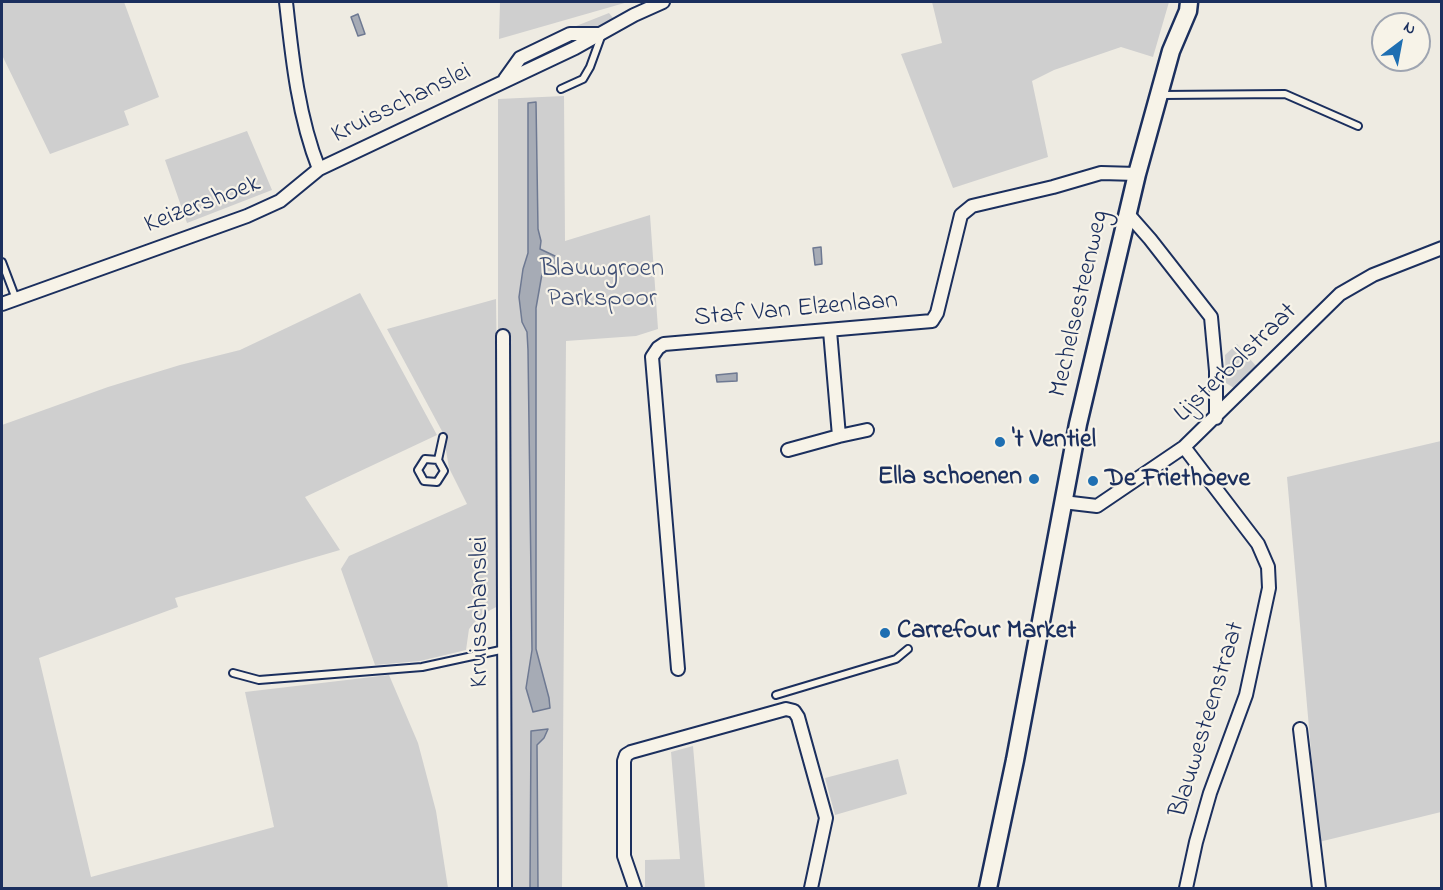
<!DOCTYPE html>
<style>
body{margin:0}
#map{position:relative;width:1443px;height:890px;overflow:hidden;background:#eeebe2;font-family:"Indie Flower",sans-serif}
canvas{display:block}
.frame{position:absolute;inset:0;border:3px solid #1b2f5e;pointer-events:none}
.north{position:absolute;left:1371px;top:12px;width:60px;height:60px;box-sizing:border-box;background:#f7f3e8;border:2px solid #9fa5b1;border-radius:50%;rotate:32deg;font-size:16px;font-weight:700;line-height:24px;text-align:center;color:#1b2f5e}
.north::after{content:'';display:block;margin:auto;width:21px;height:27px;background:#1f6fb2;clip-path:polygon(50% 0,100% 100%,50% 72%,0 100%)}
</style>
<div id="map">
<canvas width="1443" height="890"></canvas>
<div class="frame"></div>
<div class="north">N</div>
</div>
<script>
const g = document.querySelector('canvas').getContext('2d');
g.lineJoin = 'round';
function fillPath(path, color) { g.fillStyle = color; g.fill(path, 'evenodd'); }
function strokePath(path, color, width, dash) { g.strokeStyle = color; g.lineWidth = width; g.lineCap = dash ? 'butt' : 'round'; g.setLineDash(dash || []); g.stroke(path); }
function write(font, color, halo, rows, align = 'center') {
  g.font = font + ' "Indie Flower",sans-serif'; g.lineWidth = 4.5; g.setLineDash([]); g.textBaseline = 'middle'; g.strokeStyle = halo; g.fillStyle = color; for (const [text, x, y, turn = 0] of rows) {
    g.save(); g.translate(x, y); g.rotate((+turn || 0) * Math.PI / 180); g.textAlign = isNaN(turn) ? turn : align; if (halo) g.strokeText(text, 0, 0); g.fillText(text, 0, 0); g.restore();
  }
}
const green = new Path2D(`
 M2,2H124L159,97L124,111L129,125L50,154L2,55Z
 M500,2H628L499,39Z
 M932,2H1169L1153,57L1121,47L1054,70L1032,81L1048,157L953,188L901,54L942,43Z
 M609,13L613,18L597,28L581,27L561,32Z
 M564,96L565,241L650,215L658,329L636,336L566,341L562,888H506L498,334V99Z
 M247,131L272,190L187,223L165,160Z
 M360,293L437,435L305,497L340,550L175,598L178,607L39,658L91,877L274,827L245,692L389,675L418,743L436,811L448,888H2V425L108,387L180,365L240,350Z
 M496,299L500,605L481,615L469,629L466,650L420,661L375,665L341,569L349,556L467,504L449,468L443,433L387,329Z
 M1237,344L1256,366L1234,388L1226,383L1225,355Z
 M1441,441V812L1319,842L1287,477Z
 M693,746L705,888H645V860L680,859L671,752Z
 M898,759L907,794L835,815L825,778Z`);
const water = new Path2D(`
 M358,14L365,34L358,36L351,17Z
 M536,102L538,229L541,241L540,249L557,257L556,265L547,267L542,274L536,308V649L549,698L550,708L533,712L526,688L532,650L528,350L527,332L522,322L519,297L523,269L528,253V103Z
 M821,247L822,264L815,265L813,248Z
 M737,373V381L717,382L716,375Z
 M548,729L544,738L537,745L538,888H530L531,731Z`);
const lane = new Path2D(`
 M561,89L583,79L590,67L602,34
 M1162,95L1285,94L1358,126
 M2,262L16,299
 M438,460L425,459L418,470L424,481L437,482L444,471L438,460L443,437
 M233,673L259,680L422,667L505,649
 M776,695L896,659L908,649`);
const street = new Path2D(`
 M286,2C292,57 298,116 319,169
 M505,79L520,58L570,34H600
 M1128,214L1150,239L1211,317L1216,371V418
 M2,304L247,216L280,201L319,169L575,48L634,15L663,2
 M503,336L505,888
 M839,436L867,430
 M1184,447L1258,544L1268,567L1269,588L1246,695L1210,793L1196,842L1186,888
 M788,450L839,436L830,331
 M1063,502L1097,506L1184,447L1340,294L1373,275L1442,248
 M678,669L652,357L658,348L664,344L932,321L937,313L961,215L972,206L1053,187L1101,173L1137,174
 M1300,729L1319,888
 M635,888L624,856V761L626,755L631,752L786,709L794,711L798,717L826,818L811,888`);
const secondary = new Path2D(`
 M988,888L1015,760L1078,424L1137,174L1171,51L1188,11L1189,2`);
const markers = [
 [1000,442,6,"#1f6fb2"],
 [1034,479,6,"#1f6fb2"],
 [1093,481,6,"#1f6fb2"],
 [885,633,6,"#1f6fb2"]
];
const streetNames = [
 ["Kruisschanslei",402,105,-26],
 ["Keizershoek",203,206,-21],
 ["Mechelsesteenweg",1081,304,-77],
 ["Staf Van Elzenlaan",796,311,-5],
 ["Lijsterbolstraat",1237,364,-44],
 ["Kruisschanslei",482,612,-90],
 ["Blauwesteenstraat",1209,720,-73]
];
const parkNames = [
 ["Blauwgroen",602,271],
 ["Parkspoor",602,301]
];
const poiNames = [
 ["'t Ventiel",1012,442],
 ["Ella schoenen",1022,479,"right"],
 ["De Friethoeve",1105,481],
 ["Carrefour Market",897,633]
];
fillPath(green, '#cfcfcf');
fillPath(water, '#a6abb5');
strokePath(water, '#6e7992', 1.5);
strokePath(lane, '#1b2f5e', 10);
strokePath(street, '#1b2f5e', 16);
strokePath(secondary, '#1b2f5e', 21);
strokePath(lane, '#f7f3e8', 6);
strokePath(street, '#f7f3e8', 12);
strokePath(secondary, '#f7f3e8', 16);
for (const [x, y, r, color] of markers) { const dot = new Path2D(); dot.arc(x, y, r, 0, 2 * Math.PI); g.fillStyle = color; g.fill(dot); strokePath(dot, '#f7f3e8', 2); }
write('26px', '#1b2f5e', '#f7f3e8', streetNames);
write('26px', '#3f4f75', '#f7f3e8', parkNames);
write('bold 26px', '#1b2f5e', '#f7f3e8', poiNames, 'left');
</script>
